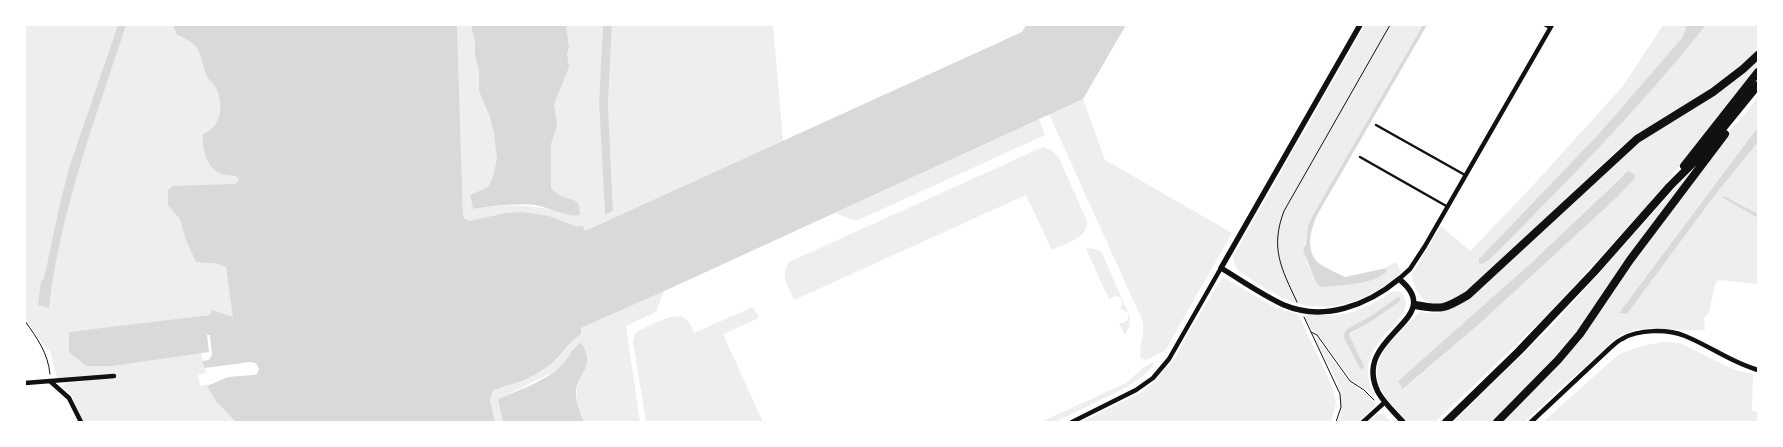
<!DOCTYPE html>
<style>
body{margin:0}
#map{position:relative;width:1783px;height:447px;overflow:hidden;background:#fff;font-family:Quicksand,sans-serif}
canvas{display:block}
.frame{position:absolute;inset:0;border:26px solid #fff;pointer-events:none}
</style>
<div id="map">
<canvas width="1783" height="447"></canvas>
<div class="frame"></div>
</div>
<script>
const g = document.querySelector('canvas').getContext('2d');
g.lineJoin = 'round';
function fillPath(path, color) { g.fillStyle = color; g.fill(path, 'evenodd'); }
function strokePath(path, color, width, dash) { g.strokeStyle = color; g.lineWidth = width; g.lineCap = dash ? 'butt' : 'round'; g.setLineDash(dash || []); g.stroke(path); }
const green = new Path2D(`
 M25,25H241V178L204,263L214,262L226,267L234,318L210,315L106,329L73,335L188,355L201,353L206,373L198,375L200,386L262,377L271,422H83L71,394L63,387L66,383L85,381L84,376L57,379L50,351L44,346L25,318Z
 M457,25H603L599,103L605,215L613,211L608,105L612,25H773L783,141L585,231L583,226H575L549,216L469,221L465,219L463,214ZM551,150V188L559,196L574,200L569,215C535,203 508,204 473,209L470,195L488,187L493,177Z
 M1365,25H1423L1314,213C1308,227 1308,237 1303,249L1308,265L1318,285L1386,269H1382L1396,262L1401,273C1370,301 1326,317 1286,299C1269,292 1254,281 1239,271L1235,266L1233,257Z
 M1663,25H1685L1686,28L1684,37L1489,260L1604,141L1706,25H1758V50L1722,82L1636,134L1615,152C1586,180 1556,209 1527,237C1505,258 1471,297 1443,304C1425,309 1413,290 1412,274L1441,226L1470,251L1526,193L1623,86Z
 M1758,58V69L1645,208L1547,315L1435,422H1408C1399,412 1387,402 1381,389C1365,358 1401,332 1420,312C1426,312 1431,314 1437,313C1452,311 1465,300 1477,291L1635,143ZM1622,176L1634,179L1478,325L1404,389L1398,381L1530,264Z
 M1758,97V127L1619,313L1627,314L1712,199L1758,142V214L1724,196L1723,198L1758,218V284L1719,280L1715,284L1709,313L1704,318L1705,330C1683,332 1653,326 1634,330C1628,331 1622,335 1616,338L1524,422H1453L1553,325L1708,151L1739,121Z
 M1083,99L1105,160L1232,233L1165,351L1146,360L1141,358C1138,346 1145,335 1143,322L1049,114Z
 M1039,119L1045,135L856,221L835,213Z
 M1043,147L1051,150L1058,156L1087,221C1088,239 1065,243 1052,250L1026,195L794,300C788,285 780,277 789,262Z
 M1089,248L1098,250L1102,253L1130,317L1129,327L1125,335L1119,323H1123L1128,320V313L1120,308L1123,304L1120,297L1115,296L1109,299L1086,249Z
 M1223,277L1274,307L1298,314L1333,388L1336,403L1331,422H1081L1142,392L1154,382L1176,357L1187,335Z
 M664,291L656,312L626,326L640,422H584C581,413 575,400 577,390C580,373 590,368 584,348L569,357L562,366L553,372L499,399L503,422H495L490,400L493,391C505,383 520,383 533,375C542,370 556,362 562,354C568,347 572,340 581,334V328Z
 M1393,291L1401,292C1415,310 1394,323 1383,336C1376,344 1369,357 1368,367C1367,378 1371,387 1375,397H1373L1368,391L1351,380L1318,334L1311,329L1305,318L1307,315C1319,313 1331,317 1343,314C1360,311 1379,301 1393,291ZM1394,300L1387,311L1349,335L1348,329L1371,316Z
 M753,307L759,318L723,334L763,422H646L633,342L635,334L640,330C650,326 676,310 686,319C690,322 692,329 694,333Z
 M1314,334L1349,382L1367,395L1375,403V406L1358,422H1338C1351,387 1323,364 1314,334Z
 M1663,342L1680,343L1735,370L1753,374L1752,411L1758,412V422H1543L1619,354L1641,346Z
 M1153,362L1154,365L1144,375L1127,387L1055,422H1041L1126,383L1144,367Z
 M1383,413L1391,422H1366L1378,414Z`);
const water = new Path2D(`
 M118,25H126C96,118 60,210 49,308L38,305L41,281L44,279L59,208L69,168Z
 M173,25H457L463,214L465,219L470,221L506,213L522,212L549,216L575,226H583L585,231L1022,32L1026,25H1126L1083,99L671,288L581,328V334C567,343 561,358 547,367C538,373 529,378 519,382C510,385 501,386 493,391L490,400L495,422H236L216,401L207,386L228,377L253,375L257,374L259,369L256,363L250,362L205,368L202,361L209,360L212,355L210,335H207L209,352L112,366H86L69,352V332L210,315L212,310L233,317L226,267C214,261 208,264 196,262L186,240L180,219L168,205V190L173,186L233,184L237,183L239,179L236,176C229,175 221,175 216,171C205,163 202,147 203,134C222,127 224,104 216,88C214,83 209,81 207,76C197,53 205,46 177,35Z
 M471,25H566L569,47L567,54L569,67L554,104L557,125L551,144V188C554,191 557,194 561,196C574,201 580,198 580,215C567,218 549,207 535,205C514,203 493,206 473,209L470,195L488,187L493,177L497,159L494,133L490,117L479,91V71L475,55V42Z
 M603,25H612L608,105L613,211L605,215L599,103Z
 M1423,25H1427L1317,215C1311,229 1304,252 1320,264C1327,269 1337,273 1345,277L1382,269H1386L1387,271C1375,285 1339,285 1322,287L1318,285L1315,280L1303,250L1306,243L1308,226L1314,213Z
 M1685,25H1706C1640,108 1564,185 1489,260L1482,264L1479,263V259L1598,135L1683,37L1686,28Z
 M1758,127V142L1712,199L1627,314L1619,313Z
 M1628,171L1635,175L1634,179L1616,198L1478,325L1403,389L1398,381L1530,264Z
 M1724,196L1758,214V218L1723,198Z
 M1398,297L1400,298V301C1384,313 1368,324 1350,333L1349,335L1364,366L1361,370L1343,336L1347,329L1371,316Z
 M581,343C596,365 579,372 576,391C575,401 581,413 584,422H503L498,399C519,390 544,382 561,366C568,360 572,347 581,343Z`);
const path = new Path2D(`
 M1297,302C1281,268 1270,248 1284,211L1390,25
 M1304,317L1340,394L1341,407L1336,422
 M25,321C37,338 48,353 50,374
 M1311,332L1317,335L1350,381L1364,390L1374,400`);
const service = new Path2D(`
 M1544,25L1550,28
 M1376,125L1465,175
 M1360,157L1448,207`);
const minor = new Path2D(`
 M1399,279L1410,269L1425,246L1552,25
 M51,382L69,398L81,422
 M25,383L114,376
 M1072,422L1136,390L1153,378L1169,359L1221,268
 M1363,422L1385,402
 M1531,422L1610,348C1614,345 1617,341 1622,339C1638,329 1668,329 1685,336C1710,346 1732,363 1758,370`);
const tertiary = new Path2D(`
 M1360,25L1221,268C1241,280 1262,295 1284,305C1324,322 1368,305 1399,279C1450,320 1350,335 1378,392C1384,403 1395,413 1403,422`);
const trunk = new Path2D(`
 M1684,166L1758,72
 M1415,305C1442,310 1445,309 1468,295L1637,139L1713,92L1743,69L1758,55
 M1446,422L1519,351L1594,272L1670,186L1701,155L1758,85
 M1497,422L1558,360L1580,334L1630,260L1725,134`);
fillPath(green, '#eee');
fillPath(water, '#d9d9d9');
strokePath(path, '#111', 1);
strokePath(service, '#111', 2.5);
strokePath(minor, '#111', 4.5);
strokePath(tertiary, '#111', 5.5);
strokePath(trunk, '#111', 8);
</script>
